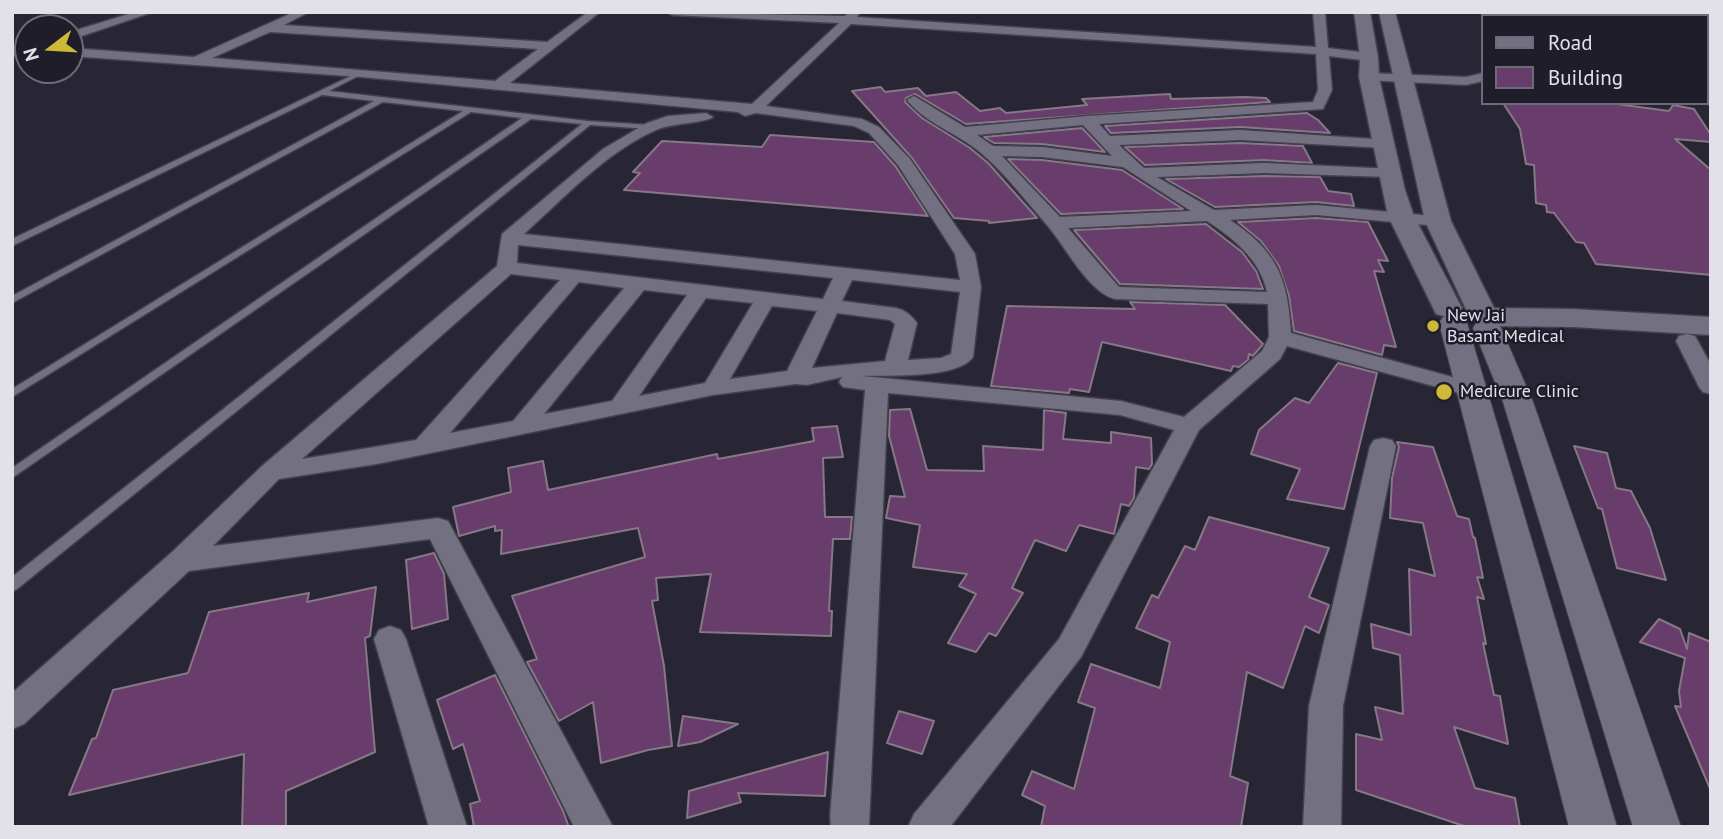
<!DOCTYPE html>
<style>
body{margin:0}
#map{position:relative;width:1723px;height:839px;overflow:hidden;background:#282634;font-family:"PT Sans",sans-serif}
canvas{display:block}
.frame{position:absolute;inset:0;border:14px solid #e2e1ea;pointer-events:none}
.legend{position:absolute;left:1481px;top:14px;width:228px;height:91px;box-sizing:border-box;background:#1f1d2a;border:2px solid #6d6b77;margin:0;padding:9px 12px;list-style:none;font-size:21px;color:#e2e1ea}
.legend li{display:flex;align-items:center;gap:14px;height:35px}
.legend b{width:35px;border:2px solid #6d6b77}
.north{position:absolute;left:14px;top:14px;width:70px;height:70px;box-sizing:border-box;background:#1f1d2a;border:2px solid #6d6b77;border-radius:50%;rotate:253deg;font-size:19px;font-weight:700;line-height:28px;text-align:center;color:#e2e1ea}
.north::after{content:'';display:block;margin:auto;width:24px;height:32px;background:#ceb837;clip-path:polygon(50% 0,100% 100%,50% 72%,0 100%)}
</style>
<div id="map">
<canvas width="1723" height="839"></canvas>
<div class="frame"></div>
<ul class="legend">
<li><b style="height:9px;background:#727081"></b>Road</li>
<li><b style="height:19px;background:#683d6b"></b>Building</li>
</ul>
<div class="north">N</div>
</div>
<script>
const g = document.querySelector('canvas').getContext('2d');
g.lineJoin = 'round';
function fillPath(path, color) { g.fillStyle = color; g.fill(path, 'evenodd'); }
function strokePath(path, color, width, dash) { g.strokeStyle = color; g.lineWidth = width; g.lineCap = dash ? 'butt' : 'round'; g.setLineDash(dash || []); g.stroke(path); }
function write(font, color, halo, rows, align = 'center') {
  g.font = font + ' "PT Sans",sans-serif'; g.lineWidth = 5; g.setLineDash([]); g.textBaseline = 'middle'; g.strokeStyle = halo; g.fillStyle = color; for (const [text, x, y, turn = 0] of rows) {
    g.save(); g.translate(x, y); g.rotate((+turn || 0) * Math.PI / 180); g.textAlign = isNaN(turn) ? turn : align; if (halo) g.strokeText(text, 0, 0); g.fillText(text, 0, 0); g.restore();
  }
}
const building = new Path2D(`
 M881,87L885,92L918,88L926,96L956,92L980,111L1000,108L1006,113L1087,105L1082,99L1170,94L1171,99L1245,97L1266,98L1270,102L966,124L915,94L906,98L905,102L922,118L970,148L988,163L1037,218L989,223V221L954,218L912,158L852,91Z
 M1503,103H1609L1669,111L1673,105L1694,109L1711,135V142L1675,139L1711,170V275L1596,264L1584,243L1576,242L1554,213L1547,212L1546,205L1536,203L1534,165L1526,164L1520,129Z
 M1307,113L1318,120L1330,133L1240,127L1111,133L1105,126Z
 M1082,128L1105,152L1042,144L994,143L984,137Z
 M770,135L874,142L896,167L928,216L624,190L640,173L633,172L662,141L762,147Z
 M1240,143L1303,146L1312,163L1264,160L1145,165L1125,147Z
 M1008,159L1042,160L1122,170L1183,209L1061,214Z
 M1264,176L1320,177L1328,191L1351,194L1354,206L1316,202L1215,207L1166,179Z
 M1316,218L1368,222L1388,261L1378,260L1384,272L1374,271L1396,347L1384,345L1382,355L1294,331L1289,296L1279,266L1261,241L1238,222Z
 M1206,224L1242,252L1256,271L1263,289L1120,284L1074,230Z
 M1130,302L1225,305L1263,344L1253,356L1249,354L1248,360L1239,367L1233,366L1231,371L1102,342L1089,392L1070,389L1069,393L991,386L1007,306L1135,309Z
 M1338,363L1377,373L1344,509L1287,499L1300,469L1251,454L1259,430L1295,398L1309,403Z
 M910,409L927,470L984,471L983,446L1043,450L1044,410L1066,413L1063,439L1111,443V432L1151,438L1152,464L1149,469L1136,467L1134,498L1129,506L1121,504L1114,534L1079,525L1066,551L1035,540L1012,588L1023,593L996,636L989,633L976,652L948,643L976,594L959,586L967,574L913,567L920,525L886,518L890,496L905,497L889,436L890,410Z
 M837,426L843,457L823,458L825,517H852L850,539H833L829,611H832L831,636L700,632L711,574L656,578L658,600L652,601L664,666L672,746L648,750L601,763L593,702L559,721L527,662L537,659L512,596L645,557L638,528L501,554L502,530L495,531V526L459,536L453,507L511,492L508,468L543,461L548,490L717,454L718,459L814,441L812,428Z
 M1397,442L1433,447L1457,516L1469,519L1473,537L1475,538L1483,578L1477,577L1484,599L1477,597L1486,644L1483,643L1494,695L1500,696L1508,744L1454,727L1475,788L1515,798L1520,827H1467L1356,790V734L1382,740L1375,707L1403,714L1400,655L1373,648L1371,624L1411,635L1409,569L1435,576L1423,523L1390,518L1392,478L1399,447Z
 M1574,446L1607,453L1616,488L1631,491L1650,528L1666,580L1617,568L1602,509L1598,508Z
 M1209,517L1329,548L1309,597L1329,605L1319,633L1305,626L1283,688L1247,672L1230,776L1248,783L1241,827H1041L1045,806L1022,795L1032,771L1074,789L1095,708L1078,702L1091,664L1160,688L1170,642L1136,628L1152,595L1158,598L1185,546L1195,550Z
 M434,553L444,574L448,619L412,629L406,560Z
 M376,587L370,636L365,638L375,752L286,791V827H242L244,754L69,795L92,739L96,738L113,690L188,673L209,612L309,593L307,602Z
 M1659,619L1680,629L1687,649L1689,633L1711,642V791L1675,706L1681,707L1679,691L1685,658L1640,642Z
 M495,675L563,811L569,827H474L470,804L480,801L463,744L453,749L437,700Z
 M899,711L934,721L922,754L887,743Z
 M683,716L738,724L700,742L678,746Z
 M828,752L825,796L738,793L741,802L687,818L689,791Z`);
const service = new Path2D(`
 M359,72L364,73L329,91L588,121L651,125L655,127L651,129L590,125L17,589L12,591V577L582,124L531,119L12,478V468L522,118L471,112L12,397V389L463,111L383,102L12,303V296L374,101L322,95L12,246V239Z`);
const minor = new Path2D(`
 M135,12H153L70,40V32Z
 M294,12H309L284,25L547,42L588,12H600L510,83L752,104L839,23L672,15L667,12L845,16L849,12H860L857,17L1316,47L1313,12H1325L1328,48L1369,53L1375,57L1369,61L1329,56L1332,90L1323,109L1099,124L1110,136L1240,130L1389,140L1392,143L1384,148L1240,140L1119,145L1144,168L1264,163L1395,169L1397,172L1395,175L1389,177L1264,173L1157,177L1214,210L1316,205L1444,217L1447,221L1438,226L1316,215L1230,220C1277,251 1288,278 1291,333L1478,384L1482,389L1478,394L1470,396L1287,346L1280,359L1199,430L1081,657L950,827H908L914,814L1059,639L1174,430L1120,415L888,393L869,827H831L830,816L865,390L843,387L839,382L842,377L807,385L796,384L713,395L377,464L279,479L213,546L438,518L448,521L613,827H574L430,539L189,571L24,724L12,729V693L171,553L262,466L497,266L502,234L603,149L647,123L668,116L706,113L713,117C706,123 671,123 656,130C605,153 565,197 524,234L960,280L955,254L898,165L869,133L854,126L756,113L745,116L738,112L361,77L70,56V48L194,57ZM851,24L1316,54L1318,90L1313,102L1087,116L965,127L914,96L907,100C926,124 958,133 981,153C1005,173 1026,201 1047,225C1065,246 1089,293 1115,299L1268,304L1269,337L1262,351L1184,417L1121,401L862,376C888,375 958,379 973,357L981,287L975,254L910,159L879,127L862,119L766,106ZM270,32L538,49L495,81L212,58ZM1083,125L1112,156L1042,147L993,146L977,135ZM1002,156L1042,157L1123,167L1191,211L1060,217ZM1207,221C1233,238 1260,259 1267,292L1119,287L1068,228ZM518,245L833,278L823,299L517,263ZM511,274L560,280L416,440L302,459ZM852,280L960,292L951,354L941,358L908,360L917,323C911,315 905,310 896,308L842,301ZM579,282L624,288L513,421L450,433ZM644,290L687,295L612,401L544,414ZM706,298L753,303L705,383L639,396ZM772,306L817,311L787,371L730,379ZM837,313L890,320L895,324L885,361L812,368Z
 M1568,12H1584L1579,16H1563Z
 M1650,13H1665L1670,16H1645Z
 M1707,16H1711V22H1707Z
 M28,44V52L12,57V49Z
 M1369,73L1466,77L1483,73V81L1466,85L1364,80L1362,77Z
 M1707,93L1711,94V105L1705,103Z
 M1687,334L1695,336L1711,365V394L1703,392L1699,387L1676,341L1679,336Z
 M1383,438L1392,440L1396,446L1343,706L1341,827H1303L1309,706L1370,446L1374,440Z
 M390,626L401,630L406,639L467,827H429L374,639L379,630Z`);
const tertiary = new Path2D(`
 M1453,315L1463,317L1467,323L1617,827H1569L1439,323L1443,317Z
 M1487,320L1497,322L1501,328L1533,402L1681,827H1633L1503,402L1473,328L1477,322Z`);
const secondary = new Path2D(`
 M1354,12H1370L1378,57L1379,77L1405,190L1414,216L1462,308L1458,314L1447,317L1436,314L1388,216L1359,77L1360,57Z
 M1379,12H1395L1451,221L1494,308L1573,309L1711,317V335L1573,327L1488,326L1470,318L1425,221Z`);
const markers = [
 [1433,326,7,"#ceb837"],
 [1444,392,9,"#ceb837"]
];
const poiNames = [
 ["New Jai",1447,316],
 ["Basant Medical",1447,337],
 ["Medicure Clinic",1460,392]
];
fillPath(building, '#683d6b');
strokePath(building, '#867886', 2);
strokePath(service, '#43414d', 3);
strokePath(minor, '#43414d', 3);
strokePath(tertiary, '#43414d', 2);
strokePath(secondary, '#43414d', 3);
fillPath(service, '#727081');
fillPath(minor, '#727081');
fillPath(tertiary, '#727081');
fillPath(secondary, '#727081');
for (const [x, y, r, color] of markers) { const dot = new Path2D(); dot.arc(x, y, r, 0, 2 * Math.PI); g.fillStyle = color; g.fill(dot); strokePath(dot, '#1f1d2a', 2.5); }
write('18px', '#e2e1ea', '#1f1d2a', poiNames, 'left');
</script>
